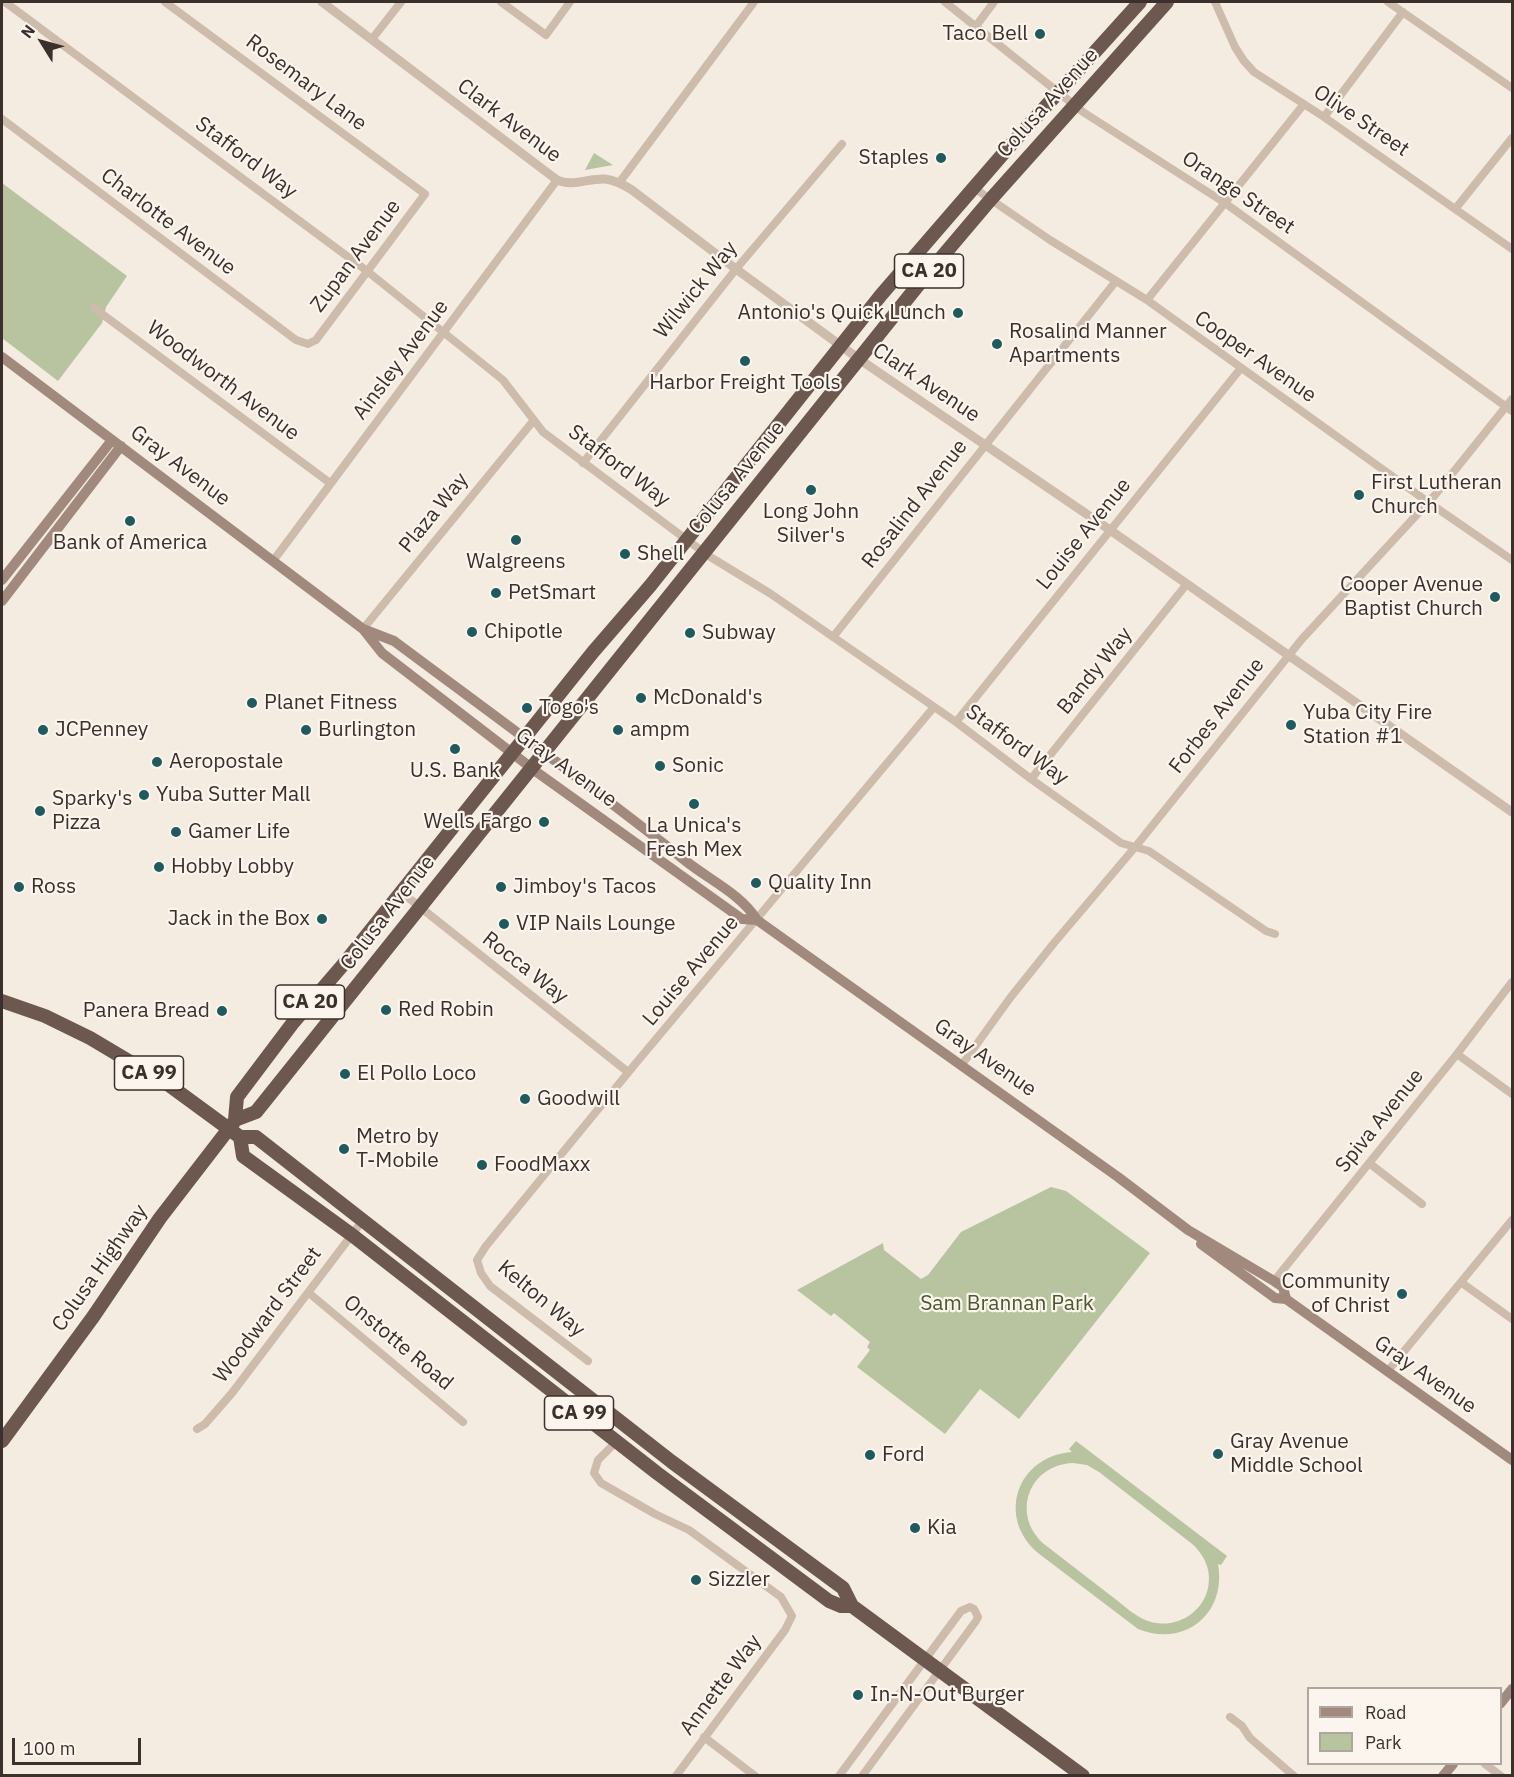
<!DOCTYPE html>
<style>
body{margin:0}
#map{position:relative;width:1514px;height:1777px;overflow:hidden;background:#f4ebe1;font-family:"IBM Plex Sans",sans-serif}
canvas{display:block}
.frame{position:absolute;inset:0;border:3px solid #3b302b;pointer-events:none}
.legend{position:absolute;left:1307px;top:1687px;width:195px;height:78px;box-sizing:border-box;background:#fbf5ee;border:2px solid #aea6a0;margin:0;padding:8px 10px;list-style:none;font-size:18px;color:#3b302b}
.legend li{display:flex;align-items:center;gap:12px;height:30px}
.legend b{width:30px;border:2px solid #aea6a0}
.north{position:absolute;left:12px;top:12px;width:60px;height:60px;-webkit-text-stroke:4px #fbf5ee;paint-order:stroke;rotate:307deg;font-size:16px;font-weight:700;line-height:24px;text-align:center;color:#3b302b}
.north::after{content:'';display:block;margin:auto;width:21px;height:27px;background:#3b302b;clip-path:polygon(50% 0,100% 100%,50% 72%,0 100%)}
.scale{position:absolute;left:12px;top:1738px;width:129px;height:27px;box-sizing:border-box;border:3px solid #3b302b;border-top:0;padding-left:8px;font-size:18px;line-height:21px;white-space:nowrap;color:#3b302b;-webkit-text-stroke:4px #fbf5ee;paint-order:stroke}
</style>
<div id="map">
<canvas width="1514" height="1777"></canvas>
<div class="frame"></div>
<ul class="legend">
<li><b style="height:8px;background:#a18a7d"></b>Road</li>
<li><b style="height:16px;background:#b8c4a0"></b>Park</li>
</ul>
<div class="north">N</div>
<div class="scale">100 m</div>
</div>
<script>
const g = document.querySelector('canvas').getContext('2d');
g.lineJoin = 'round';
function fillPath(path, color) { g.fillStyle = color; g.fill(path, 'evenodd'); }
function strokePath(path, color, width, dash) { g.strokeStyle = color; g.lineWidth = width; g.lineCap = dash ? 'butt' : 'round'; g.setLineDash(dash || []); g.stroke(path); }
function write(font, color, halo, rows, align = 'center') {
  g.font = font + ' "IBM Plex Sans",sans-serif'; g.lineWidth = 4.5; g.setLineDash([]); g.textBaseline = 'middle'; g.strokeStyle = halo; g.fillStyle = color; for (const [text, x, y, turn = 0] of rows) {
    g.save(); g.translate(x, y); g.rotate((+turn || 0) * Math.PI / 180); g.textAlign = isNaN(turn) ? turn : align; if (halo) g.strokeText(text, 0, 0); g.fillText(text, 0, 0); g.restore();
  }
}
const green = new Path2D(`
 M594,153L613,165L585,170Z
 M2,183L127,276L106,307L102,323L58,381L2,338Z
 M1051,1187L1066,1191L1150,1253L1019,1419L980,1389L945,1434L857,1367L870,1350L867,1347L870,1342L834,1313L831,1316L797,1290L883,1243L884,1250L921,1279L928,1275L961,1232Z
 M1076,1441L1227,1556L1221,1565L1218,1564C1227,1614 1184,1648 1138,1629L1038,1553C996,1517 1017,1456 1072,1452L1069,1449ZM1073,1463L1087,1465L1099,1472L1191,1543C1204,1554 1212,1570 1208,1588C1202,1616 1170,1632 1143,1619C1131,1613 1121,1603 1110,1595C1088,1578 1066,1561 1044,1544C1011,1515 1028,1465 1073,1463Z`);
const minor = new Path2D(`
 M5,2L367,271L503,380L543,432L687,540L712,558L771,594L956,722L1031,779L1121,843L1149,851L1266,931L1275,934
 M501,2L546,35L570,2
 M945,2L1083,112L1225,203L1512,411
 M1215,2L1235,47L1244,61L1254,72L1324,117L1512,249
 M1388,2L1512,88
 M976,26L994,2
 M372,39L401,2
 M1324,117L1403,12
 M2,119L296,340L308,344L316,340L425,194L165,2
 M619,183L754,2
 M974,188L1050,240L1147,300L1428,502L1512,560
 M1456,208L1512,138
 M1147,300L1304,104
 M94,308L330,483
 M583,463L736,269L842,144
 M273,561L557,180
 M363,629L534,420
 M833,637L1116,281
 M956,722L1241,368
 M1031,779L1186,585
 M401,892L628,1072
 M1457,1054L1512,1094
 M961,1066L1010,998L1054,943L1136,846L1302,639L1435,495L1512,399
 M1369,1163L1422,1204
 M1274,1281L1457,1054L1512,982
 M1462,1283L1512,1319
 M309,1293L463,1422
 M588,1361L490,1286L481,1273L477,1260L486,1246L636,1063L934,707
 M1387,1372L1512,1220
 M197,1429L205,1424L232,1393L363,1220
 M616,1442L598,1460L594,1473L601,1483L655,1514L689,1530L781,1597L792,1616L785,1630L676,1776
 M1230,1717L1242,1726L1250,1738L1294,1776
 M704,1737L755,1776
 M1485,1764L1501,1776
 M839,1776L961,1611L970,1607L974,1609L978,1617L976,1621L862,1776`);
const tertiary = new Path2D(`
 M322,2L557,180C572,187 589,178 605,179C615,180 624,185 632,190L736,269L859,359L1110,530L1512,812`);
const secondary = new Path2D(`
 M2,357L363,629L382,653L538,773L742,919L757,920
 M2,580L112,440
 M2,601L121,446
 M363,629L394,641C492,714 591,786 687,862C710,880 742,895 757,920L1118,1177L1188,1230L1274,1281L1283,1287L1286,1299
 M1201,1244L1275,1298L1286,1299L1512,1460
 M1500,1704L1512,1689
 M1443,1776L1453,1764`);
const trunk = new Path2D(`
 M2,1001L45,1016L90,1038L169,1085L240,1137H256L672,1462L843,1588L852,1606L1083,1776
 M235,1120L256,1112L919,284L991,199L1167,2
 M235,1120L237,1097L292,1024L342,966L593,652L650,586L881,295L1009,147L1140,2
 M240,1137L243,1156L352,1235L657,1473L829,1601L841,1606H852
 M2,1441L93,1317L160,1218L234,1122`);
const markers = [
 [1040,34,6,"#1f5a5e"],
 [941,158,6,"#1f5a5e"],
 [958,313,6,"#1f5a5e"],
 [997,344,6,"#1f5a5e"],
 [745,361,6,"#1f5a5e"],
 [811,490,6,"#1f5a5e"],
 [1359,495,6,"#1f5a5e"],
 [130,521,6,"#1f5a5e"],
 [516,540,6,"#1f5a5e"],
 [625,554,6,"#1f5a5e"],
 [496,593,6,"#1f5a5e"],
 [1495,597,6,"#1f5a5e"],
 [472,632,6,"#1f5a5e"],
 [690,633,6,"#1f5a5e"],
 [641,698,6,"#1f5a5e"],
 [252,703,6,"#1f5a5e"],
 [527,708,6,"#1f5a5e"],
 [1291,725,6,"#1f5a5e"],
 [43,730,6,"#1f5a5e"],
 [306,730,6,"#1f5a5e"],
 [618,730,6,"#1f5a5e"],
 [455,749,6,"#1f5a5e"],
 [157,762,6,"#1f5a5e"],
 [660,766,6,"#1f5a5e"],
 [144,795,6,"#1f5a5e"],
 [694,804,6,"#1f5a5e"],
 [40,811,6,"#1f5a5e"],
 [544,822,6,"#1f5a5e"],
 [176,832,6,"#1f5a5e"],
 [159,867,6,"#1f5a5e"],
 [756,883,6,"#1f5a5e"],
 [19,887,6,"#1f5a5e"],
 [501,887,6,"#1f5a5e"],
 [322,919,6,"#1f5a5e"],
 [504,924,6,"#1f5a5e"],
 [386,1010,6,"#1f5a5e"],
 [222,1011,6,"#1f5a5e"],
 [345,1074,6,"#1f5a5e"],
 [525,1099,6,"#1f5a5e"],
 [344,1149,6,"#1f5a5e"],
 [482,1165,6,"#1f5a5e"],
 [1402,1294,6,"#1f5a5e"],
 [1218,1454,6,"#1f5a5e"],
 [870,1455,6,"#1f5a5e"],
 [915,1528,6,"#1f5a5e"],
 [696,1580,6,"#1f5a5e"],
 [858,1695,6,"#1f5a5e"]
];
const shields = [
 [929,271,69],
 [310,1002,69],
 [149,1073,69],
 [579,1413,69]
];
const shieldNames = [
 ["CA 20",929,271],
 ["CA 20",310,1002],
 ["CA 99",149,1073],
 ["CA 99",579,1413]
];
const poiNames = [
 ["Taco Bell",1028,34,"right"],
 ["Staples",929,158,"right"],
 ["Antonio's Quick Lunch",946,313,"right"],
 ["Rosalind Manner",1009,332],
 ["Apartments",1009,356],
 ["Harbor Freight Tools",745,383,"center"],
 ["First Lutheran",1371,483],
 ["Church",1371,507],
 ["Long John",811,512,"center"],
 ["Silver's",811,536,"center"],
 ["Bank of America",130,543,"center"],
 ["Shell",637,554],
 ["Walgreens",516,562,"center"],
 ["Cooper Avenue",1483,585,"right"],
 ["Baptist Church",1483,609,"right"],
 ["PetSmart",508,593],
 ["Chipotle",484,632],
 ["Subway",702,633],
 ["McDonald's",653,698],
 ["Planet Fitness",264,703],
 ["Togo's",539,708],
 ["Yuba City Fire",1303,713],
 ["Station #1",1303,737],
 ["JCPenney",55,730],
 ["Burlington",318,730],
 ["ampm",630,730],
 ["Aeropostale",169,762],
 ["Sonic",672,766],
 ["U.S. Bank",455,771,"center"],
 ["Yuba Sutter Mall",156,795],
 ["Sparky's",52,799],
 ["Pizza",52,823],
 ["Wells Fargo",532,822,"right"],
 ["La Unica's",694,826,"center"],
 ["Fresh Mex",694,850,"center"],
 ["Gamer Life",188,832],
 ["Hobby Lobby",171,867],
 ["Quality Inn",768,883],
 ["Ross",31,887],
 ["Jimboy's Tacos",513,887],
 ["Jack in the Box",310,919,"right"],
 ["VIP Nails Lounge",516,924],
 ["Red Robin",398,1010],
 ["Panera Bread",210,1011,"right"],
 ["El Pollo Loco",357,1074],
 ["Goodwill",537,1099],
 ["Metro by",356,1137],
 ["T-Mobile",356,1161],
 ["FoodMaxx",494,1165],
 ["Community",1390,1282,"right"],
 ["of Christ",1390,1306,"right"],
 ["Gray Avenue",1230,1442],
 ["Middle School",1230,1466],
 ["Ford",882,1455],
 ["Kia",927,1528],
 ["Sizzler",708,1580],
 ["In-N-Out Burger",870,1695]
];
const streetNames = [
 ["Rosemary Lane",306,83,37],
 ["Colusa Avenue",1048,103,-48],
 ["Clark Avenue",509,121,37],
 ["Olive Street",1361,121,34],
 ["Stafford Way",246,158,37],
 ["Orange Street",1238,193,34],
 ["Charlotte Avenue",168,222,37],
 ["Zupan Avenue",356,256,-53],
 ["Wilwick Way",696,290,-51],
 ["Cooper Avenue",1255,357,35],
 ["Ainsley Avenue",401,360,-53],
 ["Woodworth Avenue",223,381,37],
 ["Clark Avenue",926,383,34],
 ["Gray Avenue",180,466,37],
 ["Stafford Way",619,466,37],
 ["Colusa Avenue",737,478,-51],
 ["Rosalind Avenue",915,504,-52],
 ["Plaza Way",434,513,-51],
 ["Louise Avenue",1084,534,-51],
 ["Bandy Way",1095,671,-51],
 ["Forbes Avenue",1217,716,-52],
 ["Stafford Way",1017,745,36],
 ["Gray Avenue",566,768,36],
 ["Colusa Avenue",388,913,-52],
 ["Rocca Way",525,968,38],
 ["Louise Avenue",691,971,-50],
 ["Gray Avenue",985,1058,35],
 ["Spiva Avenue",1380,1121,-51],
 ["Colusa Highway",100,1268,-55],
 ["Kelton Way",541,1299,40],
 ["Woodward Street",268,1315,-53],
 ["Onstotte Road",398,1343,40],
 ["Gray Avenue",1425,1375,35],
 ["Annette Way",721,1685,-53]
];
const parkNames = [
 ["Sam Brannan Park",1007,1304]
];
fillPath(green, '#b8c4a0');
strokePath(minor, '#cdbbac', 8);
strokePath(tertiary, '#cdbbac', 9);
strokePath(secondary, '#a18a7d', 10);
strokePath(trunk, '#6c584f', 14);
for (const [x, y, r, color] of markers) { const dot = new Path2D(); dot.arc(x, y, r, 0, 2 * Math.PI); g.fillStyle = color; g.fill(dot); strokePath(dot, '#fbf5ee', 2); }
for (const [x, y, w] of shields) { const box = new Path2D(); box.roundRect(x - w / 2, y - 17, w, 34, 4.5); g.fillStyle = '#fbf5ee'; g.fill(box); strokePath(box, '#3b302b', 1.5); }
write('bold 20px', '#3b302b', null, shieldNames);
write('21px', '#3b302b', '#fbf5ee', poiNames, 'left');
write('21px', '#3b302b', '#fbf5ee', streetNames);
write('21px', '#4a5a2e', '#fbf5ee', parkNames);
</script>
